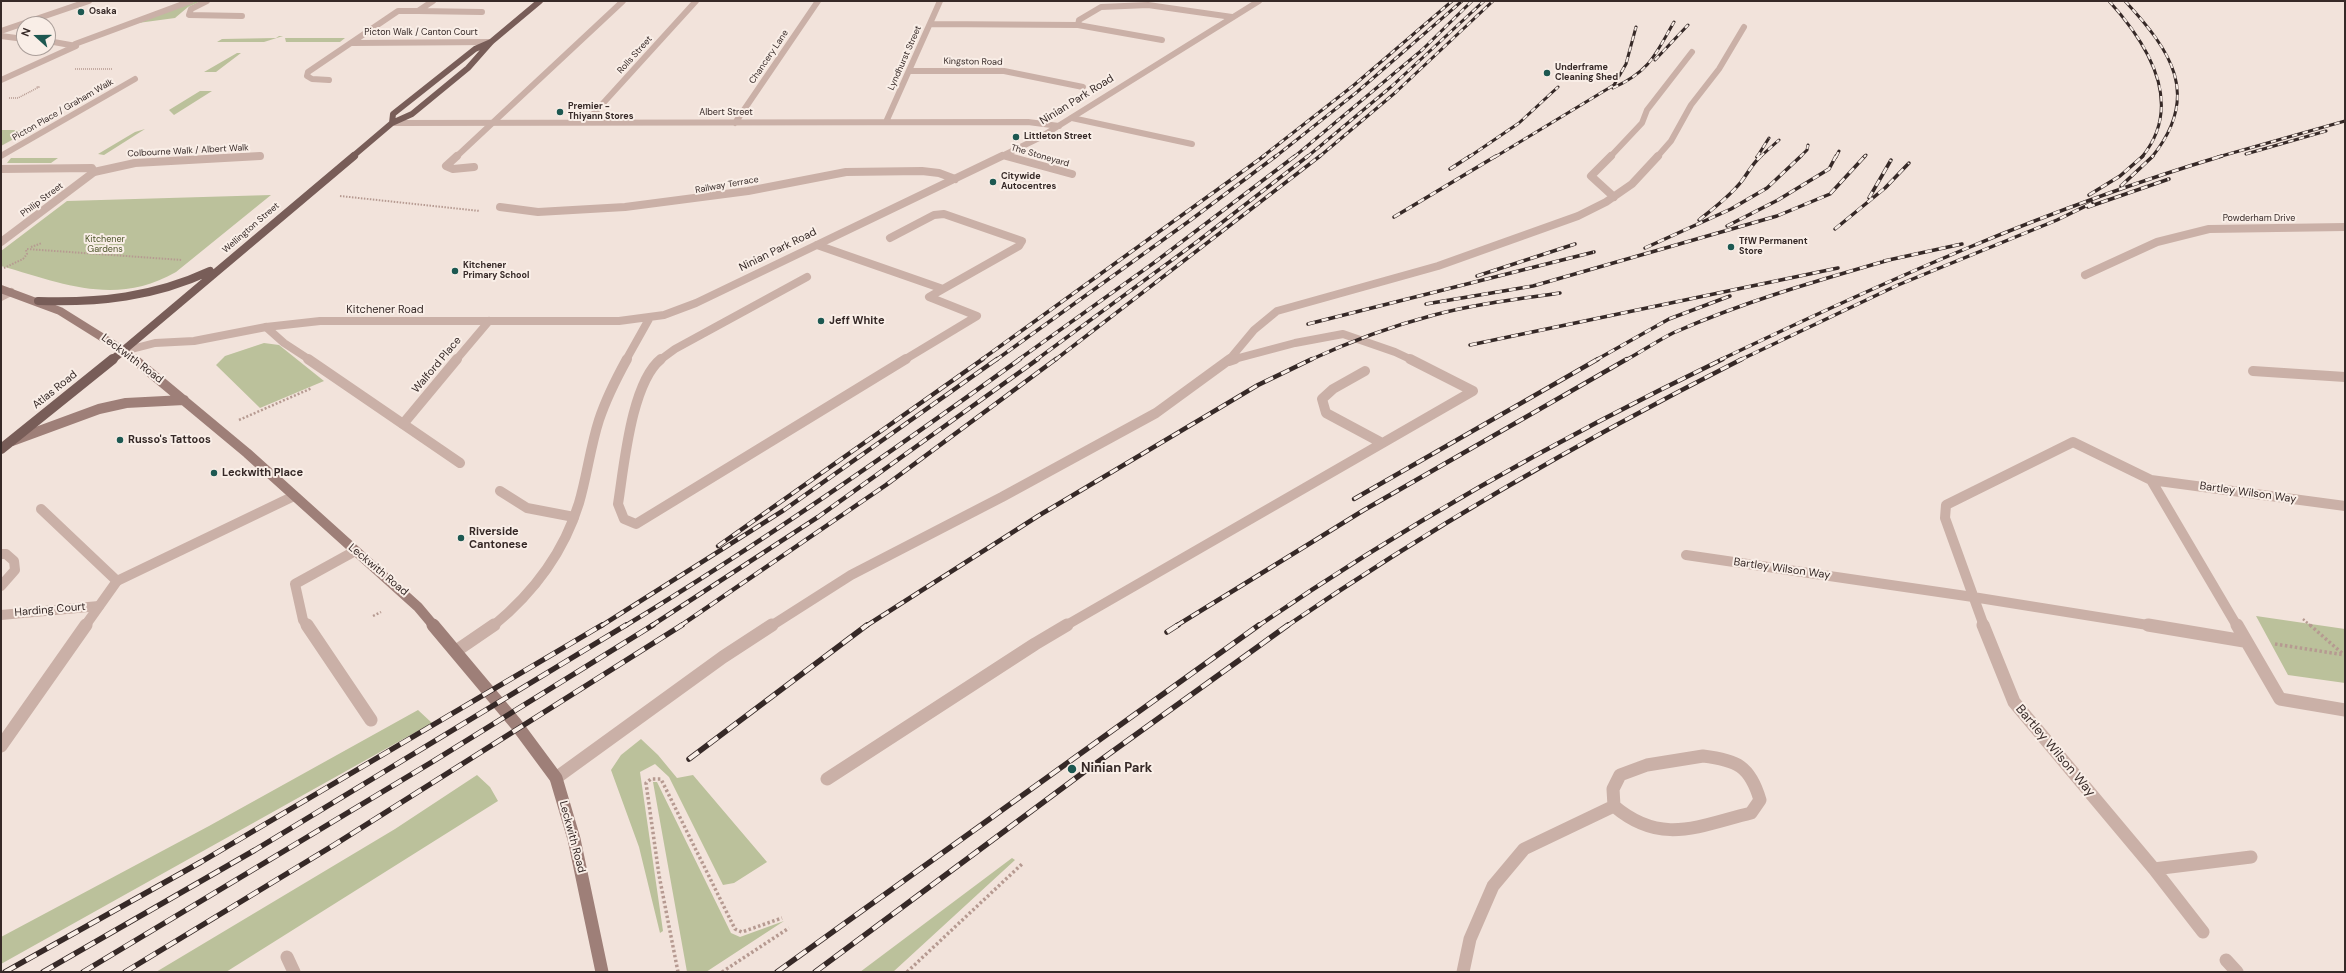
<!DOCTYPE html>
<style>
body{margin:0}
#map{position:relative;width:2346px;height:973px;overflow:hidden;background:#f2e3db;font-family:"DM Sans",sans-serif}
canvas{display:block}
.frame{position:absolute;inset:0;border:2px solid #362927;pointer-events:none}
.north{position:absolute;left:16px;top:16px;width:40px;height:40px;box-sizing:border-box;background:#f9eee7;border:1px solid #ab9f9a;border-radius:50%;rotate:291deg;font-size:11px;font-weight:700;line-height:16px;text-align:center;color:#362927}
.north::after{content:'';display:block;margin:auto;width:14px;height:18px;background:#1d5851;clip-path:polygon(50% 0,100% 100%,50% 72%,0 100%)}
</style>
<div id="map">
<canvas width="2346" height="973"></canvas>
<div class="frame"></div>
<div class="north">N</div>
</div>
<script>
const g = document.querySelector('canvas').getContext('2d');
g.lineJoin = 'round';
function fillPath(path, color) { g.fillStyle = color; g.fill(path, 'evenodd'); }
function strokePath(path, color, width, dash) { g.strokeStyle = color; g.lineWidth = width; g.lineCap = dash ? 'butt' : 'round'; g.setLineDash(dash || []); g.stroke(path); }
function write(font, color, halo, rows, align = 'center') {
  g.font = font + ' "DM Sans",sans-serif'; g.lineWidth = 4; g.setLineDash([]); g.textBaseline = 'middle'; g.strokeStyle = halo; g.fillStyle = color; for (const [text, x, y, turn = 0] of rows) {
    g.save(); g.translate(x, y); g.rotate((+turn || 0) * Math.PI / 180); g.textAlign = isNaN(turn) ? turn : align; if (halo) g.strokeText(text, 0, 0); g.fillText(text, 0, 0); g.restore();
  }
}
const green = new Path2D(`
 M197,1H201L188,7L175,18L138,23Z
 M279,36H283L264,42H217L222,39L276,38Z
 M285,38H345L340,42H286Z
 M237,53H241L216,72H204Z
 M200,91H212L174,115L169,110Z
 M145,129L104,155L98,154L135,132Z
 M1,130H30L1,146Z
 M11,158H58L51,163H7Z
 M271,195L176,272C115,307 62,283 1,266V251L67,201Z
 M264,343L279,345L324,381L260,408L216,365L225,356Z
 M2256,616L2345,629V683L2288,675Z
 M418,710L432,723L1,964V937L209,826Z
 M641,739L658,755L677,778L693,775L767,862L734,883L723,885L669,777L655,764L640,772L663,931L660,933L639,847L611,770L621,755Z
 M477,775L490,787L498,801L226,972H156L395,829Z
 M653,782H657L731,933L740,937L784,921L706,972H687Z
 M1012,858L1015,860L893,972H860Z`);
const pathFar3 = new Path2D(`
 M75,69H112
 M9,98H18L39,87H36`);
const pathFar2 = new Path2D(`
 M340,196L480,211
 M31,247L42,243
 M27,249L182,260
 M4,268L23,259L27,254L26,250`);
const pathFar1 = new Path2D(`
 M239,420L312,388
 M373,616L381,612
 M2303,619L2311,626`);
const path = new Path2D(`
 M2310,625L2343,654
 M2275,644L2345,655
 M678,972L659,875L646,783L651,779H661L735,929L742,932L782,918
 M722,972L789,928
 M907,972L1022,864`);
const serviceFar3 = new Path2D(`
 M207,1L191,9L189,15L242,16
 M433,1L418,11L482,12
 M1078,25L1079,20L1101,7L1148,5L1232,17
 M352,43L491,42
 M75,44L191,1
 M329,80L312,79L307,76L308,72L398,11H418
 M1072,118L1192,144
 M1004,155L1010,157
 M1,156L135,79
 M254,157L260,156
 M456,157L623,1
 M1610,157L1642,123L1647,110L1692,52
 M1657,157L1671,141L1691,105L1719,69L1744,27`);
const serviceFar2 = new Path2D(`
 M457,156L446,166L453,169L474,167
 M1006,156L1072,174
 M1611,156L1591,176L1614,197
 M1,169L92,168L94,172L135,163L260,156
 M890,238L934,215L944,214L1022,241L1019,246L943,289
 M817,245L943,289L929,297L977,316L904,360
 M1,297L11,292
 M266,327L284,343L310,360
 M660,360L675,349L807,277
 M1229,360L1254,330L1277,311L1438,266L1578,216L1606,202L1632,184L1658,156
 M1231,360L1295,343L1343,334L1395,352L1412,360`);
const serviceFar1 = new Path2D(`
 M308,359L460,463
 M661,359C631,383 624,467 618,504L624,519L636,524L906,359
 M1229,361L1235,359
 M1365,371L1333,389L1322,399L1326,413L1382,443
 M500,491L527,508L574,517
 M41,509L117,581
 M1,554H6L14,561L15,570L1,586
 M1,615L99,606
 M307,626L303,620L295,584L355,551
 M771,626L851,575L1002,497L1156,413L1230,359
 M1065,626L1473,391L1410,359`);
const service = new Path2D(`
 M307,625L371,720
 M556,778L723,657L772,625
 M827,779L1035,644L1067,625
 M287,957L294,972`);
const minorFar3 = new Path2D(`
 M930,24L1078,25L1162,40
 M1,36L24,39
 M910,71H1004L1083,87
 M1,80L76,46L48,41
 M586,122L696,1
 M886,122L940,1
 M392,123L1028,122L1059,126
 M735,123L818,1`);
const minorFar2 = new Path2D(`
 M500,207L538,212L625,207L748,191L846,172L922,171L939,173L955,179
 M1,242L94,172
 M2085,275L2157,242L2209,229L2345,227
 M456,360L489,321`);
const minorFar1 = new Path2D(`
 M2253,371L2345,377
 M403,424L457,359
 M2151,480L2237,626
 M1686,555L1973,597L2154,626
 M85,626L117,581L294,496
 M1984,626L1945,518L1946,505L2073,442L2151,480L2345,506`);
const minor = new Path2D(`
 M1983,625L2014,702L2154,869L2251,857
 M2148,625L2244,641
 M2237,625L2280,699L2345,710
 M1,746L86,625
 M1703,756C1737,760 1750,766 1760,800L1751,813C1698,826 1661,846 1614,806L1613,789L1620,775L1647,765Z
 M2154,869L2203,932
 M2226,960L2237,972
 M1463,972L1470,939L1493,886L1524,849L1614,806`);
const tertiaryFar3 = new Path2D(`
 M1,31L89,1
 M1000,157L1039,138L1259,1`);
const tertiaryFar2 = new Path2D(`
 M124,351L155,343L194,341L266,327L320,321H619L664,315L696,303L1002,156
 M626,360L649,319`);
const tertiaryFar1 = new Path2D(`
 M493,626C532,594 564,552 579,503C587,476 590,448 599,420C606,399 616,379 627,359`);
const tertiary = new Path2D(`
 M456,651L494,625`);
const secondaryFar2 = new Path2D(`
 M1,289L60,311L124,351L135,360`);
const secondaryFar1 = new Path2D(`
 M134,359L247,453L418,607L434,626
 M12,441L99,409L126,403L184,400`);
const secondary = new Path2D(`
 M433,625L516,724L556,778L574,839L602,972`);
const primaryFar2 = new Path2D(`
 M392,123L393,114L475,49L491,42L540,1
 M352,157L392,123L412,114L468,68L491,42`);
const primaryFar1 = new Path2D(`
 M38,301C99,303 154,297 210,271
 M112,360L354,156`);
const primary = new Path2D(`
 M1,449L113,359`);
const railFar3 = new Path2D(`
 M2109,1C2147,43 2186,103 2142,157
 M2125,1C2171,51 2202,95 2152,157
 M1655,60L1688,25
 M1613,88C1650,71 1655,55 1674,22
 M2246,154L2326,131
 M1262,157L1354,85L1452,1
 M1275,157L1357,92L1462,1
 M1294,157L1422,50L1472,1
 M1307,157L1392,86L1484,1
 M1319,157L1396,92L1493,1
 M1469,157L1519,123L1558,87
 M1495,157L1614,85L1626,64L1636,27
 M1757,157L1769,138
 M1760,157L1779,140
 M1800,157L1807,150L1808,145
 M1836,157L1839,151
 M1864,157L1866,155
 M2218,157L2345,121`);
const railFar2 = new Path2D(`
 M1757,157L1758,156
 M1450,169L1470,156
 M2121,186L2153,156
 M2089,195L2120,176L2143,156
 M1869,198L1891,160
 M2088,207L2169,179
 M1394,217L1496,156
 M1699,220C1714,208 1729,197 1741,182C1748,173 1752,164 1761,156
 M1727,226L1778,200L1829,169L1836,156
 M1835,229L1885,188L1909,163
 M1645,248L1731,209L1767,188L1801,156
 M1884,261L1962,244
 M1477,276L1575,244
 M1426,304L1533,286L1777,216L1830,194L1865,156
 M1308,324L1594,252
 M1470,345L1838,268
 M981,360L1264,156
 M996,360L1192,219L1276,156
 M1018,360L1155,262L1295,156
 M1036,360L1198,241L1308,156
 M1055,360L1320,156
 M1310,360C1349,342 1392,326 1434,315C1475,304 1518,299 1560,293
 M1596,360L1669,319L1730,296
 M1626,360C1641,352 1657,341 1673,333C1743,302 1816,281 1889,260
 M1720,360C1883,282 2048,208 2222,156
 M1740,360L1898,285L2057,220L2092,203`);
const railFar1 = new Path2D(`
 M1354,499L1598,359
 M718,546L983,359
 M601,626L784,510L997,359
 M625,626C760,544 891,452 1020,359
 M651,626L818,517L1038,359
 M680,626L886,485L1056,359
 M866,626L1038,516L1258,385L1312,359
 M1176,626L1364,510L1627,359
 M1258,626C1405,525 1561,437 1723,359
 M1287,626C1434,525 1582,440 1742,359`);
const rail = new Path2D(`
 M1167,632L1178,625
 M689,759L867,625
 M5,972L201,862L602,625
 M43,972L255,850L626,625
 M83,972L432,762L653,625
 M125,972L334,845L682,625
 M777,972L1259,625
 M815,972L1084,772L1288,625`);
const markers = [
 [81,12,4,"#1d5851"],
 [1547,73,4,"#1d5851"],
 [560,112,4,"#1d5851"],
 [1016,137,4,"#1d5851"],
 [993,182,4,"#1d5851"],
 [1731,247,4,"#1d5851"],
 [455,271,4,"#1d5851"],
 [821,321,4,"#1d5851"],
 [120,440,4,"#1d5851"],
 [214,473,4,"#1d5851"],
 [461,538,4,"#1d5851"],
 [1072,769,5,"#1d5851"]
];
const farPoinames = [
 ["Osaka",89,12],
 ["Underframe",1555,68],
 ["Cleaning Shed",1555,78],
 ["Premier -",568,107],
 ["Thiyann Stores",568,117],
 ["Littleton Street",1024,137],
 ["Citywide",1001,177],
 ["Autocentres",1001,187],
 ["TfW Permanent",1739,242],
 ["Store",1739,252],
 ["Kitchener",463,266],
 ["Primary School",463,276]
];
const farStreetnames = [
 ["Picton Walk / Canton Court",421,33],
 ["Rolls Street",635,55,-48],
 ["Chancery Lane",769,57,-56],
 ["Lyndhurst Street",905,58,-66],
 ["Kingston Road",973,62,1],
 ["Picton Place / Graham Walk",63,110,-30],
 ["Albert Street",726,113],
 ["Colbourne Walk / Albert Walk",188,151,-3],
 ["The Stoneyard",1040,156,16],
 ["Railway Terrace",727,185,-10],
 ["Philip Street",42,200,-37],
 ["Powderham Drive",2259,219],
 ["Wellington Street",251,228,-41]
];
const farParknames = [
 ["Kitchener",105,240],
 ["Gardens",105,250]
];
const streetNames = [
 ["Ninian Park Road",1077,100,-32],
 ["Ninian Park Road",778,250,-26],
 ["Kitchener Road",385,310],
 ["Leckwith Road",132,359,37],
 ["Walford Place",437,365,-50],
 ["Atlas Road",55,390,-39],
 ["Bartley Wilson Way",2248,493,8],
 ["Bartley Wilson Way",1782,569,8],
 ["Leckwith Road",378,570,40],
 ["Harding Court",50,610,-5],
 ["Leckwith Road",572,837,75]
];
const poiNames = [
 ["Jeff White",829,321],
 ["Russo's Tattoos",128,440],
 ["Leckwith Place",222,473],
 ["Riverside",469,532],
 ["Cantonese",469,545]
];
const nearStreetnames = [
 ["Bartley Wilson Way",2055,751,50]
];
const nearPoinames = [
 ["Ninian Park",1081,769]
];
fillPath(green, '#bbc19b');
strokePath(pathFar3, '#b69a91', 1.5, [1, 1]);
strokePath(pathFar2, '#b69a91', 2, [1.5, 1.5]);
strokePath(pathFar1, '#b69a91', 2.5, [2, 2]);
strokePath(path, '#b69a91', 3.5, [2.5, 2.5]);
strokePath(serviceFar3, '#cab0a7', 6);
strokePath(serviceFar2, '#cab0a7', 8);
strokePath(serviceFar1, '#cab0a7', 10);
strokePath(service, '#cab0a7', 13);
strokePath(minorFar3, '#cab0a7', 6);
strokePath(minorFar2, '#cab0a7', 8);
strokePath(minorFar1, '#cab0a7', 10);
strokePath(minor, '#cab0a7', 13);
strokePath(tertiaryFar3, '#cab0a7', 6);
strokePath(tertiaryFar2, '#cab0a7', 8);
strokePath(tertiaryFar1, '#cab0a7', 10);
strokePath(tertiary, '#cab0a7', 13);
strokePath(secondaryFar2, '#9e7f78', 8);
strokePath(secondaryFar1, '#9e7f78', 10);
strokePath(secondary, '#9e7f78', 13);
strokePath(primaryFar2, '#785d58', 6);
strokePath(primaryFar1, '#785d58', 8);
strokePath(primary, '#785d58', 10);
strokePath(railFar3, '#362927', 3);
strokePath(railFar2, '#362927', 3.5);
strokePath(railFar1, '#362927', 4.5);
strokePath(rail, '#362927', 5.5);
strokePath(railFar3, '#f9eee7', 2, [5.5]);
strokePath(railFar2, '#f9eee7', 2.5, [7]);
strokePath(railFar1, '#f9eee7', 3, [9]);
strokePath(rail, '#f9eee7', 4, [12]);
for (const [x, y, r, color] of markers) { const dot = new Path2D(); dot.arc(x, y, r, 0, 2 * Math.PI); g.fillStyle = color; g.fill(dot); strokePath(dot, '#f9eee7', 1.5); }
write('bold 9px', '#362927', '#f9eee7', farPoinames, 'left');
write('9px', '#362927', '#f9eee7', farStreetnames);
write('9px', '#4d552b', '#f9eee7', farParknames);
write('11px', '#362927', '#f9eee7', streetNames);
write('bold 11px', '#362927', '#f9eee7', poiNames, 'left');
write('13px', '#362927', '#f9eee7', nearStreetnames);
write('bold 13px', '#362927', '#f9eee7', nearPoinames, 'left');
</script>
